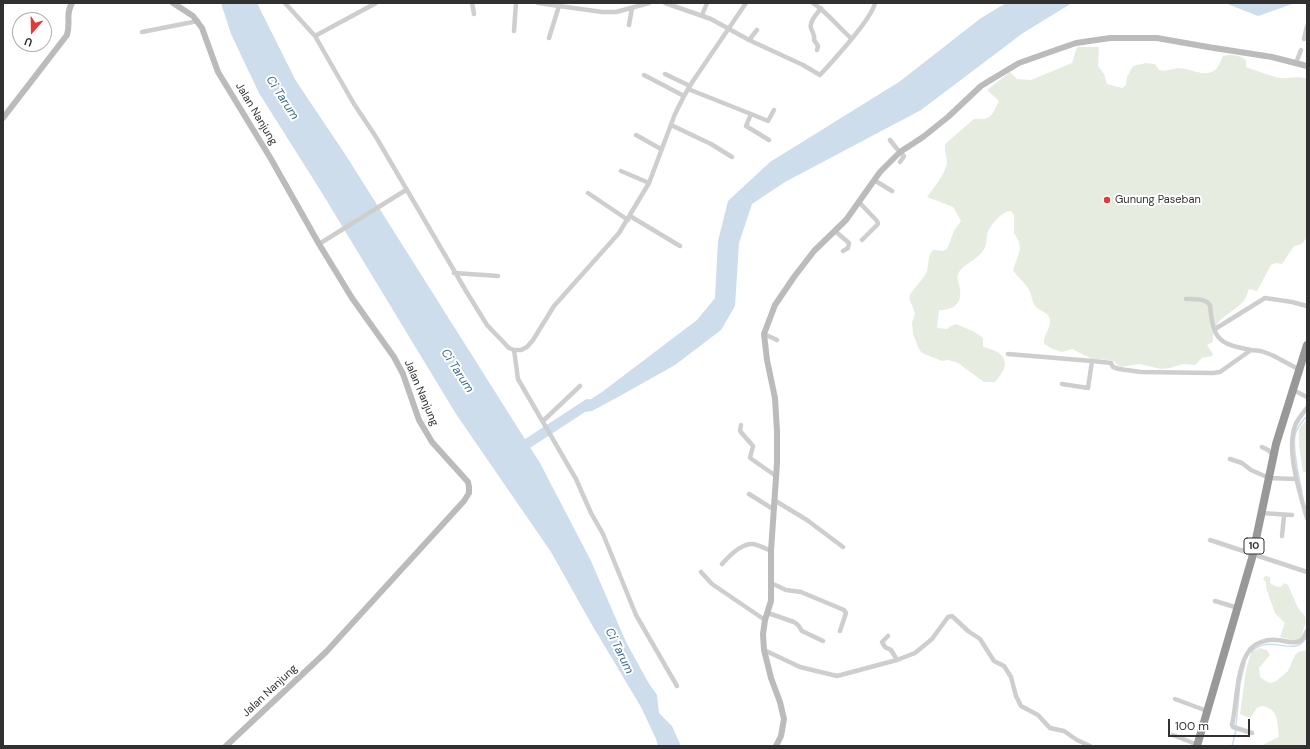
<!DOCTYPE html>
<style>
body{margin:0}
#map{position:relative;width:1310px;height:749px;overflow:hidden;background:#fff;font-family:"DM Sans",sans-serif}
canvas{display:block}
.frame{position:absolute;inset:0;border:4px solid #313131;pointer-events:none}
.north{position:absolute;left:12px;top:12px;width:40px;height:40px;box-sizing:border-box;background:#fff;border:1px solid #adadad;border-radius:50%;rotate:200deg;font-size:11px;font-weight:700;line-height:16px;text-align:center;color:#313131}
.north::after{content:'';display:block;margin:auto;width:14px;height:18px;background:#e23a38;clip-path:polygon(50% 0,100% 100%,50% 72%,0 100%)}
.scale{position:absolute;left:1168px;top:719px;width:82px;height:18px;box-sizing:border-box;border:2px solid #313131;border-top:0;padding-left:5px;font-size:12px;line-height:14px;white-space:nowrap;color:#313131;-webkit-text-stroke:3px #fff;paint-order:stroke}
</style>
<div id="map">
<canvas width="1310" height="749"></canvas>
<div class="frame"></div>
<div class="north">U</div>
<div class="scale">100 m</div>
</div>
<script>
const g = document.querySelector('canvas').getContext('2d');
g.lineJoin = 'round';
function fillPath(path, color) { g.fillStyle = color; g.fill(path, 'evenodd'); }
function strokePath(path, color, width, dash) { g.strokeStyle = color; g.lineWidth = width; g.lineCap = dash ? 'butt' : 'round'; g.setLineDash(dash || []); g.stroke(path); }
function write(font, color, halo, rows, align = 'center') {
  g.font = font + ' "DM Sans",sans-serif'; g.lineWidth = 4; g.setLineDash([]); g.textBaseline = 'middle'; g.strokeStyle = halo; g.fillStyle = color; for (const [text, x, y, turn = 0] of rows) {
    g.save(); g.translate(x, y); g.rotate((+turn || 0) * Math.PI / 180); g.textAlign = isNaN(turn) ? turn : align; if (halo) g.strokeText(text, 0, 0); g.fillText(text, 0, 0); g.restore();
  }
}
const green = new Path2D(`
 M1077,47H1099L1098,66L1104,74L1107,84L1122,88L1126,85L1127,77L1133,66L1146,63L1154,64L1156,65L1159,70C1166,72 1171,69 1178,68C1190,68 1204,78 1215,70C1219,67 1221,60 1223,56C1231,54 1240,55 1246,60V67C1257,71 1268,75 1279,78C1288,79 1299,75 1307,79V237L1302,244L1294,246L1282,264L1276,263L1271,265L1257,291L1249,289C1247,294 1246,299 1242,303C1228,316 1212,319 1213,342L1207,345L1213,354L1212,356L1202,358L1195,365L1183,364L1170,368L1161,369L1139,364L1121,367L1116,364L1115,362L1110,360L1092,359L1072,349L1062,352L1053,349L1044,344C1043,335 1051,329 1050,320C1049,312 1041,312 1036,307C1032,303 1032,295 1029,290C1025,282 1018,278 1013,270L1020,250L1019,242L1014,233V215L1011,211C1002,211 992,224 988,231C986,236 988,242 984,249C979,259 965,263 959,272C955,278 960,284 960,290C962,305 952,310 939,310L937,328L947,329L951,326L956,324L975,332L983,338V347C1007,352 1012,364 995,382H984L958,363L948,360L942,361L922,353L919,349L913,334L912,323L915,313L909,298C912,288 924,280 927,271C929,263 927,257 933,250L943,251L947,249L954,231L961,221L953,207L927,197C934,187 945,175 947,163C947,157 944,150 945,144L974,119C992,120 991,116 999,101L987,90L1010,72L1017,79L1031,80L1072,63Z
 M1307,419V472H1303L1299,445V429Z
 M1265,576L1270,577V583L1275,586L1280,587L1285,583L1288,585L1298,608L1305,616L1306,622L1300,640L1296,641L1280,637L1285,623L1275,613L1266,588V582L1263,579Z
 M1260,648L1267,650L1270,655L1259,668L1260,677L1267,682L1271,683L1276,681L1288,671L1295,655L1298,652L1307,650V746H1263L1264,744L1279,737C1277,722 1279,709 1262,706L1257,708L1250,718L1240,714L1246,670L1251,652Z`);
const water = new Path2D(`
 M221,3H257L296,81L345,154L540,463L591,561L626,642L648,682L657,695L659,713L672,726L681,746H658L656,739L641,707L592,625L551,552L456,414L322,193L259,93L231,34Z
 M1006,3H1072L1023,33L921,110L785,182L752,204L739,243L735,306L721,330L675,365L618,397L592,411L577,413V408L602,392L697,320L715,298L718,241L728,201L770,162L899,82L981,18Z
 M1225,3H1295L1258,16Z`);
const stream = new Path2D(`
 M1302,492C1299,477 1292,449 1295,435C1297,427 1302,422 1307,416
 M1251,652C1271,632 1296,660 1307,636
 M1236,726L1240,683L1245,663
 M1232,746L1236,730`);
const river = new Path2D(`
 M516,451L588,404`);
const street = new Path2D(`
 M285,3L315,36
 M376,3L315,36L354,104L376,137L466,291L487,325L509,348L514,350H521L527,347L533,340L554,306L619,233L649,183L675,114L684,96L693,81L746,3
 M472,3L474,14
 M538,3L602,12H616L649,3
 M665,3L711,19L749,40L803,65L820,75C832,62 872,18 875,3
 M813,3C827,12 838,27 851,38
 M702,15L707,3
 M629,25L632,8
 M514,31L516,3
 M142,32L198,21
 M549,38L559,6
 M1304,39L1307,26
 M749,40L757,30
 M817,50L818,46L814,40C815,35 813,34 811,28C809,21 817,14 821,8
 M1296,63L1301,50
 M665,74L690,86
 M644,75L684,96
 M688,89L751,114L746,126L769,140
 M751,114L768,121L774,110
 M671,125L711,144L732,157
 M636,135L661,149
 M890,140L897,149L904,156L900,162
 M621,171L649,183
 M874,180L892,191
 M588,193L628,220
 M859,202L877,221L878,224L862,240
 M630,216L680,246
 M835,231L849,243L848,248L843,251
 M319,244L406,190
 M454,273L498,276
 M1186,299C1194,299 1205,298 1210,305C1213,339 1218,344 1251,350
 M1215,329L1265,298L1292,302L1307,306
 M764,334L777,340
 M514,350L518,379L576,479L591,513L603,534L636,615L677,686
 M1008,354L1092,361
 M1062,384L1088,388L1092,361L1111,363L1113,367L1119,369L1141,372L1213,373L1220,372L1251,350L1261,351L1272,355L1300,370
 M1293,390L1307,397
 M1307,408C1302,414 1297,420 1295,426C1286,451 1300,494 1307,518
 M543,421L580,386
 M741,425L740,431L753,446L750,458L776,476
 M1262,447L1268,450L1273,455
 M1230,459L1242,463L1251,470L1269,478L1296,479
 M749,494L773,509
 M774,500L807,520L843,547
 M1261,513L1292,515
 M1282,536L1284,516
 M1210,540L1307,572
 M722,564C729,556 742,543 753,544C759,545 766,549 771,551
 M701,572L712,584L765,620
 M771,583L786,590L801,592L844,610L846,613L840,631
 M1215,601L1238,608
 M768,613L794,622L798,625L802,631L823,641
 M888,636L882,642L885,647L891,650L897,660
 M764,650L800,667L837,676L897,660L915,653L932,639L948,617L952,616L968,631L980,639L994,661L1004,666L1011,677L1016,696L1021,706L1038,715L1050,728L1064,731L1077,740L1090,746
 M1175,699L1207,711
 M1252,733L1233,727L1232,725C1237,704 1236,668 1249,651C1254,643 1267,639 1276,640C1284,640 1293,645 1300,641C1304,639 1305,634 1307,631
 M1173,735L1198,745`);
const secondary = new Path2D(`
 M173,3L193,16L202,28L218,72L271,159L319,244L352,298L394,357L403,374L419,420L432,442L468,482L469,487V493L464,501L326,652L226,746
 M3,118L67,35C71,23 65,15 72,3
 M776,746L781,736L784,719L780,702L771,678L764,650L763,634L765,620L771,601V551L777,463V431L775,398L767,360L764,334L775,305L794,277L814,251L846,220L880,172L900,152L923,137L948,117L981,86L989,81L1019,63L1050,52L1076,43L1110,38H1157L1208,47L1272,57L1307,66`);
const highway = new Path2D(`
 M1197,746L1252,558L1276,444L1307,345`);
const markers = [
 [1107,200,4,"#e23a38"]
];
const shields = [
 [1254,546,20]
];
const shieldNames = [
 ["10",1254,546]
];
const streetNames = [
 ["Jalan Nanjung",256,114,59],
 ["Jalan Nanjung",421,393,67],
 ["Jalan Nanjung",270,691,-43]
];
const poiNames = [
 ["Gunung Paseban",1115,200]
];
const waterNames = [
 ["Ci Tarum",282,98,57],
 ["Ci Tarum",457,371,57],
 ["Ci Tarum",619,651,64]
];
fillPath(green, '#e6ede0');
fillPath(water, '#cdddec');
strokePath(stream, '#cdddec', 1.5);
strokePath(river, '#cdddec', 10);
strokePath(street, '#cecece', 4.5);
strokePath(secondary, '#bbb', 6);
strokePath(highway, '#989898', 8);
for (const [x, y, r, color] of markers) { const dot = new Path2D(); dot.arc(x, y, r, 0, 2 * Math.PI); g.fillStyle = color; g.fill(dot); strokePath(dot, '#fff', 1.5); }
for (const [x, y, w] of shields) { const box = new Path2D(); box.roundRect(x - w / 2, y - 8, w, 16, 3); g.fillStyle = '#fff'; g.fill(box); strokePath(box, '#313131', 1); }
write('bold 10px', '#313131', null, shieldNames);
write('11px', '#313131', '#fff', streetNames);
write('11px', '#313131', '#fff', poiNames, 'left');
write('italic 12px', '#3f6b93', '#fff', waterNames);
</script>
